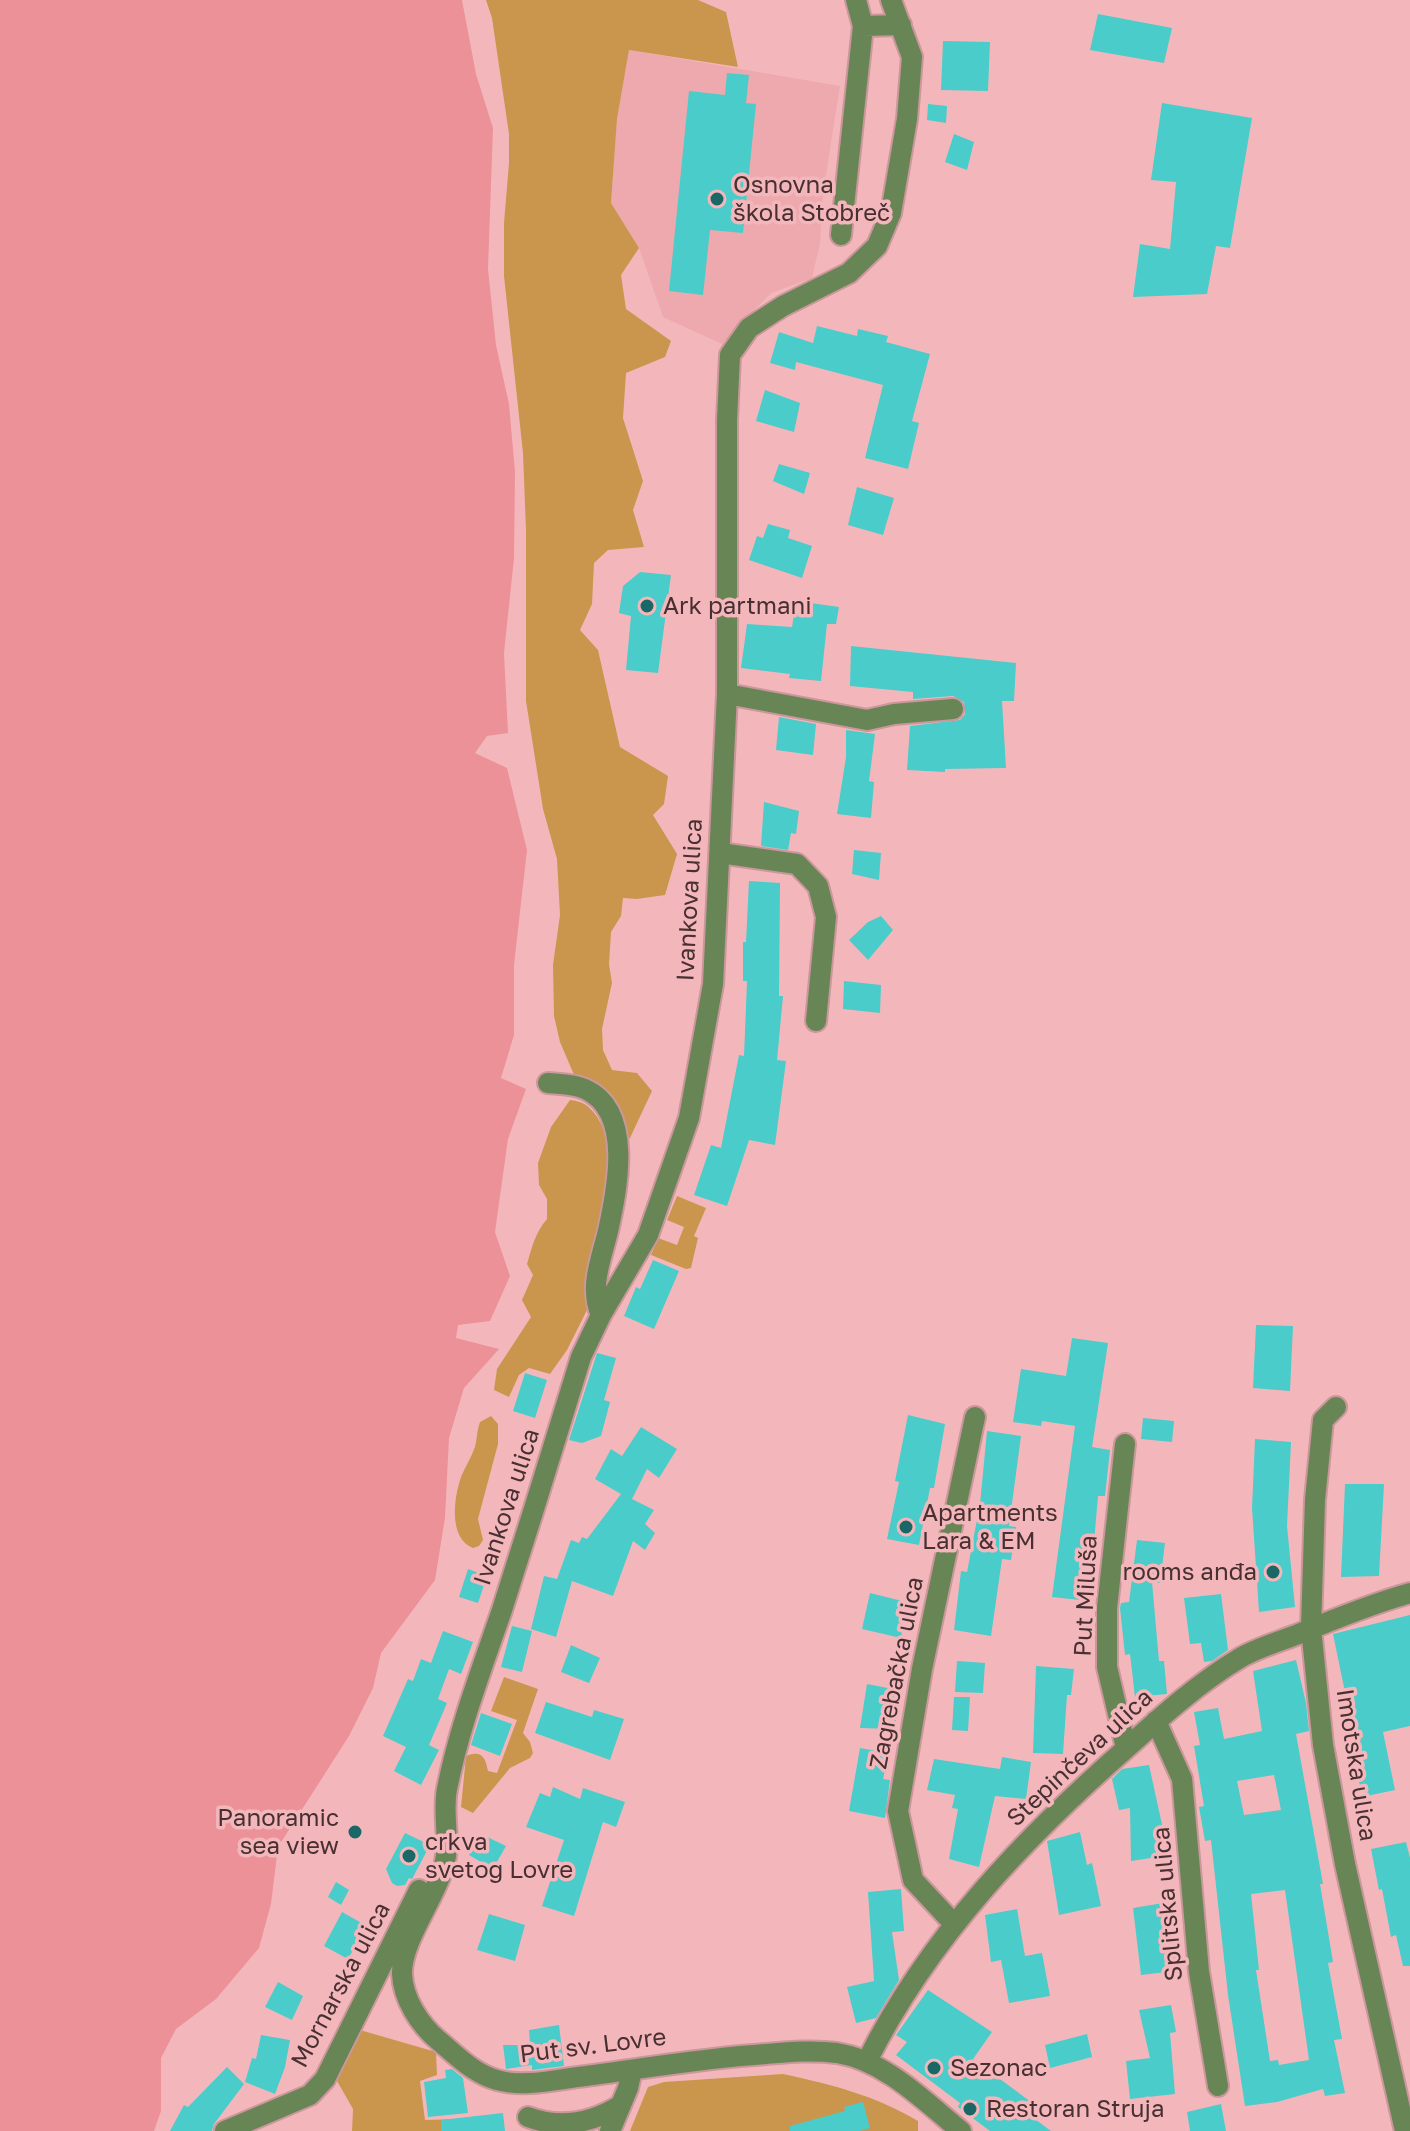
<!DOCTYPE html>
<meta charset="utf-8">
<style>
body{margin:0}
canvas{display:block;background:#f3b7bb}
</style>
<canvas width="1410" height="2131"></canvas>
<script>
const g = document.querySelector('canvas').getContext('2d');
g.lineJoin = 'round';
function fillPath(path, color) { g.fillStyle = color; g.fill(path, 'evenodd'); }
function strokePath(path, color, width, dash) { g.strokeStyle = color; g.lineWidth = width; g.lineCap = dash ? 'butt' : 'round'; g.setLineDash(dash || []); g.stroke(path); }
function write(font, color, halo, rows, align = 'center') {
  g.font = font + ' "Golos Text",sans-serif'; g.lineWidth = 7; g.setLineDash([]); g.textBaseline = 'middle'; g.strokeStyle = halo; g.fillStyle = color; for (const [text, x, y, turn = 0] of rows) {
    g.save(); g.translate(x, y); g.rotate((+turn || 0) * Math.PI / 180); g.textAlign = isNaN(turn) ? turn : align; if (halo) g.strokeText(text, 0, 0); g.fillText(text, 0, 0); g.restore();
  }
}
const built = new Path2D(`
 M629,50L840,86L823,194L820,244L812,278L771,293L722,344L663,317L639,248L611,203L617,119Z`);
const green = new Path2D(`
 M486,0H698L726,12L738,67L629,50L617,119L611,203L639,248L621,275L626,309L671,341L665,357L626,373L623,418L643,481L633,510L644,547L608,550L594,563L592,604L580,630L598,650L620,747L668,776L664,804L653,815L677,854L665,895L637,899L623,898L621,916L611,932L609,964L612,983L602,1029L603,1050L612,1070L637,1073L652,1091L630,1138L611,1152L605,1274L567,1350L550,1374L529,1368L519,1375L509,1397L494,1390L497,1369L531,1317L522,1300L533,1275L527,1264C532,1247 535,1233 547,1219V1199L539,1185L538,1163L551,1127L570,1100C593,1102 598,1119 609,1138L618,1130L575,1077L560,1042L554,1016L553,965L560,915L557,859L543,809L526,701V530L523,453L504,276V223L509,163V134L492,18Z
 M677,1196L706,1208L694,1236L698,1238L691,1268L686,1269L651,1255L658,1238L677,1245L684,1227L667,1220Z
 M491,1416L498,1424V1444L478,1519L483,1540L479,1546L473,1548C448,1538 454,1497 461,1477C465,1467 471,1458 475,1447C477,1439 477,1430 480,1422Z
 M504,1677L538,1689L523,1733L530,1742L533,1753L530,1758L510,1768L473,1813L461,1807L466,1756C482,1750 485,1757 488,1771L497,1773L517,1720L491,1711Z
 M360,2030L436,2052L437,2075L420,2081L425,2120L461,2119L462,2131H352L353,2109L337,2081Z
 M783,2074C833,2085 874,2095 918,2121V2131H630L648,2087L664,2082Z`);
const water = new Path2D(`
 M0,0H462L476,74L493,128L488,269L496,345L509,404L515,472L514,558L504,653L508,733L487,736L475,753L507,768L527,850L514,965V1035L501,1078L526,1089L508,1139L495,1232L510,1276L490,1321L458,1325L456,1338L499,1349L464,1388L449,1438L445,1518L435,1580L381,1653L373,1688L349,1736L278,1847L271,1904L259,1948L216,1999L176,2029L161,2058V2111L154,2131H0Z`);
const building = new Path2D(`
 M1098,14L1172,28L1164,63L1090,50Z
 M943,41L990,42L988,91L941,90Z
 M727,73L749,75L746,103L756,104L743,233L710,230L703,295L669,291L689,91L725,95Z
 M1162,103L1252,118L1230,248L1216,246L1207,294L1133,297L1140,244L1170,249L1176,182L1151,180Z
 M928,104L947,106L946,123L927,120Z
 M954,134L974,142L967,170L945,162Z
 M817,326L857,336L858,329L888,336L886,342L930,354L912,421L919,423L908,469L865,458L883,385L796,362L795,370L770,363L779,332L813,343Z
 M765,390L800,403L794,432L756,421Z
 M779,464L810,473L804,494L773,481Z
 M857,487L894,498L883,535L848,525Z
 M768,524L790,530L788,538L812,546L802,578L749,560L757,536L763,538Z
 M640,572L671,575L658,673L626,670L631,616L619,613L623,586Z
 M796,601L839,607L836,624H827L821,681L789,678L790,674L741,668L747,624L792,627Z
 M851,646L1016,663L1014,701H1002L1006,768L945,769V772L907,770L910,726L960,720L965,714L964,702L953,696L913,699V692L850,686Z
 M779,717L816,724L813,755L776,750Z
 M846,730L875,734L869,781L874,782L871,818L837,814L846,757Z
 M764,802L799,811L796,834L791,833L788,850L761,846Z
 M854,850L881,853L879,880L852,874Z
 M749,881L780,883L779,996H783L777,1060L786,1061L775,1145L749,1140L727,1206L694,1195L711,1145L721,1148L739,1055L744,1056L747,981H743V942H746Z
 M881,916L893,930L868,960L849,940L868,922Z
 M844,981L881,985L880,1013L843,1009Z
 M653,1260L679,1271L654,1329L624,1316L636,1287L640,1289Z
 M1256,1325L1293,1326L1290,1391L1253,1388Z
 M1072,1338L1108,1343L1092,1447L1110,1450L1105,1496H1098L1089,1601L1052,1597L1075,1426L1042,1421L1041,1426L1013,1422L1021,1369L1066,1376Z
 M597,1353L616,1358L604,1400L610,1402L601,1436L582,1443L569,1440Z
 M525,1373L547,1380L535,1418L513,1411Z
 M908,1415L945,1424L934,1488H930L919,1545L887,1539L899,1482L895,1481Z
 M1143,1418L1174,1421L1172,1442L1141,1439Z
 M641,1427L677,1449L659,1478L647,1469L632,1499L654,1510L645,1524L655,1533L645,1550L633,1541L613,1596L572,1581L556,1637L531,1629L544,1576L557,1579L571,1540L579,1543L582,1537L587,1539L621,1494L595,1479L611,1449L622,1456Z
 M987,1431L1021,1436L1009,1526L1016,1527L1011,1560L1002,1559L991,1636L954,1630L961,1571L967,1572L980,1504Z
 M1255,1439L1291,1442L1287,1526L1295,1607L1259,1612L1252,1508Z
 M1345,1484H1384L1379,1576L1341,1577Z
 M1137,1540L1165,1543L1160,1583L1152,1582L1159,1661H1164L1167,1694L1135,1697L1130,1654L1125,1655L1120,1608L1121,1603L1129,1602Z
 M468,1569L487,1576L478,1603L459,1597Z
 M870,1593L906,1602L901,1638L862,1629Z
 M1221,1594L1228,1650L1212,1661L1204,1662L1201,1643L1190,1644L1184,1598Z
 M1410,1615V1726L1383,1732L1395,1790L1362,1797L1355,1761L1359,1760L1333,1634Z
 M512,1626L532,1631L522,1672L501,1667Z
 M443,1631L473,1642L461,1674L449,1669L438,1699L447,1703L429,1745L439,1750L421,1785L394,1771L406,1747L383,1736L408,1679L413,1681L421,1659L431,1663Z
 M571,1645L600,1658L589,1683L561,1672Z
 M1296,1660L1306,1703L1309,1731L1296,1734L1323,1884H1320L1333,1962L1328,1963L1342,2039L1334,2040L1345,2093L1325,2096L1323,2089L1277,2102L1245,2106L1228,1995L1211,1840L1205,1841L1199,1807L1204,1806L1194,1746L1200,1745L1194,1712L1218,1708L1224,1739L1262,1731L1253,1671ZM1274,1775L1281,1810L1244,1815L1237,1781ZM1285,1890L1309,2060L1279,2065L1278,2060L1270,2061L1256,1970H1259L1251,1894Z
 M957,1661L985,1663L983,1693L955,1692Z
 M1036,1666L1074,1669L1071,1695H1067L1063,1754L1033,1753Z
 M867,1684L903,1691L894,1729L860,1728Z
 M954,1697H970L968,1731L952,1730Z
 M546,1702L592,1717L594,1710L624,1719L610,1760L535,1733Z
 M481,1713L512,1724L500,1756L471,1745Z
 M860,1748L889,1753L883,1779L890,1780L885,1818L849,1811Z
 M1002,1757L1031,1762L1026,1799L995,1796L979,1867L949,1859L958,1809L952,1808L955,1795L927,1790L934,1759L1000,1769Z
 M1149,1765L1163,1829L1164,1856L1131,1861L1130,1808L1119,1810L1112,1779L1122,1769Z
 M553,1787L580,1799L583,1788L625,1802L616,1827L603,1822L574,1916L542,1906L564,1840L526,1827L540,1793L550,1797Z
 M1080,1832L1087,1865L1092,1863L1101,1906L1059,1915L1047,1841Z
 M405,1833L430,1845L412,1879L409,1878L405,1885L397,1886L392,1883L386,1869Z
 M481,1834L506,1846L493,1869L469,1855Z
 M1406,1842L1410,1858V1966H1403L1396,1935L1391,1937L1382,1889L1379,1890L1371,1849Z
 M336,1882L349,1890L341,1905L328,1897Z
 M901,1889L904,1931L892,1932L899,1980L876,2018L856,2023L847,1987L874,1981L868,1892Z
 M1169,1902L1173,1937H1178L1183,1970L1141,1975L1133,1908Z
 M1017,1909L1025,1956L1042,1953L1050,1996L1009,2003L1001,1960L991,1962L985,1915Z
 M342,1912L367,1926L348,1959L324,1946Z
 M489,1914L525,1925L515,1961L477,1950Z
 M278,1982L303,1996L292,2020L265,2007Z
 M928,1990L992,2032L973,2059L1035,2105L1028,2114L1051,2131H990L958,2107L960,2103L896,2055L907,2042L896,2035Z
 M1171,2005L1176,2032L1170,2033L1175,2094L1130,2099L1126,2061L1150,2058L1139,2010Z
 M559,2025L564,2066L532,2070V2065L506,2069L503,2045H530L529,2030Z
 M1087,2034L1092,2057L1050,2068L1045,2045Z
 M261,2035L290,2040L285,2067L275,2094L245,2082L252,2058L256,2059Z
 M227,2067L244,2084L214,2124L212,2131H170L184,2105L188,2107Z
 M452,2069L463,2078L468,2113L428,2117L424,2082L446,2078L445,2070Z
 M863,2102L870,2128L859,2131H790V2126L845,2111L844,2107Z
 M1221,2104L1226,2131H1190L1187,2112Z
 M503,2113L505,2131H441V2120Z`);
const minor = new Path2D(`
 M856,0L863,26
 M891,0L912,57L907,119L891,213L877,246L849,273L783,306L749,328L730,355L727,420V694L713,984L689,1118L648,1235L601,1315L581,1357C555,1441 529,1526 502,1610C482,1668 459,1728 447,1789C442,1815 451,1841 444,1866C435,1898 401,1942 402,1974C403,1999 420,2025 438,2040C456,2055 474,2074 497,2080C525,2088 557,2079 586,2076C646,2068 705,2058 766,2054C790,2052 813,2050 837,2053C886,2061 924,2101 961,2131
 M841,235L863,26L901,25
 M727,694L867,720L894,714L953,709
 M720,853L797,864L818,886L826,917L816,1021
 M548,1083C560,1084 574,1084 585,1089C634,1111 617,1190 608,1231C601,1260 589,1287 601,1315
 M1336,1407L1323,1420L1315,1500L1311,1628L1323,1745L1345,1864L1405,2131
 M1125,1444L1107,1608V1667L1126,1748
 M1156,1721L1182,1779L1199,1972L1218,2086
 M954,1924L913,1880L898,1811L922,1669L975,1417
 M867,2061C929,1937 1026,1836 1130,1745C1164,1714 1200,1682 1240,1658C1257,1648 1278,1642 1296,1635C1334,1619 1371,1604 1410,1593
 M528,2117C560,2129 592,2123 621,2105
 M225,2131L310,2095L325,2079L419,1890
 M610,2131L628,2088L632,2070`);
const markers = [
 [717,199,8,"#196766"],
 [647,606,8,"#196766"],
 [906,1527,8,"#196766"],
 [1273,1572,8,"#196766"],
 [355,1832,8,"#196766"],
 [409,1856,8,"#196766"],
 [934,2068,8,"#196766"],
 [970,2109,8,"#196766"]
];
const poiNames = [
 ["Osnovna",733,185],
 ["škola Stobreč",733,213],
 ["Ark partmani",663,606],
 ["Apartments",922,1513],
 ["Lara & EM",922,1541],
 ["rooms anđa",1257,1572,"right"],
 ["Panoramic",339,1818,"right"],
 ["sea view",339,1846,"right"],
 ["crkva",425,1842],
 ["svetog Lovre",425,1870],
 ["Sezonac",950,2068],
 ["Restoran Struja",986,2109]
];
const streetNames = [
 ["Ivankova ulica",690,900,-87],
 ["Ivankova ulica",507,1507,-72],
 ["Put Miluša",1086,1596,-87],
 ["Zagrebačka ulica",897,1673,-79],
 ["Stepinčeva ulica",1080,1758,-43],
 ["Imotska ulica",1356,1765,81],
 ["Splitska ulica",1168,1904,-95],
 ["Mornarska ulica",341,1985,-62],
 ["Put sv. Lovre",593,2046,-7]
];
fillPath(built, '#eda9ae');
fillPath(green, '#ca964d');
fillPath(water, '#ed9199');
fillPath(building, '#4accca');
strokePath(minor, '#ca979a', 24);
strokePath(minor, '#688556', 20);
for (const [x, y, r, color] of markers) { const dot = new Path2D(); dot.arc(x, y, r, 0, 2 * Math.PI); g.fillStyle = color; g.fill(dot); strokePath(dot, '#f3b7bb', 3); }
write('24px', '#483032', '#f3b7bb', poiNames, 'left');
write('24px', '#483032', '#f3b7bb', streetNames);
</script>
